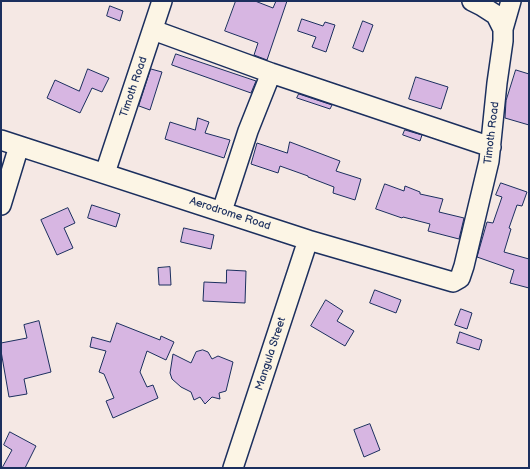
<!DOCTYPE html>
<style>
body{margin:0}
#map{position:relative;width:530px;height:469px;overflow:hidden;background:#f5e8e4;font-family:"Balsamiq Sans",sans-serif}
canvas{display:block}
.frame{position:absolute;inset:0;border:2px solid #1b2f5e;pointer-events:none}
</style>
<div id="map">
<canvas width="530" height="469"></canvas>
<div class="frame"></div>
</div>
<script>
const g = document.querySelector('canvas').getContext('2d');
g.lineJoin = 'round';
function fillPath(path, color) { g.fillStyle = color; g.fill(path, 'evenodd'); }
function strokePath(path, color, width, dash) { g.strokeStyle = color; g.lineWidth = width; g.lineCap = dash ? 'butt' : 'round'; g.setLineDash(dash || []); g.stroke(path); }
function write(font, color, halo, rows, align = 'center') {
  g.font = font + ' "Balsamiq Sans",sans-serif'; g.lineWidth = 3; g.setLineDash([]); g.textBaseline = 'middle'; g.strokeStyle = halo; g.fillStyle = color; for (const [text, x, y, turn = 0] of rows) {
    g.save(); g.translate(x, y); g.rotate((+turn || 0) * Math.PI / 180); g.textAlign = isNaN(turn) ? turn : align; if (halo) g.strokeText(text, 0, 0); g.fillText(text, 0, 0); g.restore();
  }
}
const building = new Path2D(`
 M236,1H255L273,8L276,1H287L267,60L254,55L258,43L225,31Z
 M110,6L123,11L120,21L107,16Z
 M302,19L323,26L325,22L335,25L326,52L312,47L316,37L298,31Z
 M363,21L373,25L363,52L353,48Z
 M176,54L256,81L251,93L172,65Z
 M88,69L109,78L102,92L92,88L80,113L47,98L55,80L79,91Z
 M151,69L162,72L150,110L139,106Z
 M516,70L529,74V125L505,118L506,101Z
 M416,77L448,87L441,109L409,99Z
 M299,94L332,105L330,109L297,98Z
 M198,118L209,122L205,133L230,140L224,158L165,139L170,122L195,130Z
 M405,130L422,135L420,141L403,135Z
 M290,142L340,161L336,171L361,179L355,200L333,193L334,187L308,177V176L280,166L278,173L251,164L257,143L287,153Z
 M501,183L527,192L522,206L517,205L509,228L511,229L504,252L529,259V288L510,283L514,270L477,257L487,222L493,223L502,197L496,195Z
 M385,184L404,191L405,186L420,192V194L443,199L439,212L464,218L459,239L428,231L430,224L403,217L402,218L376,209Z
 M92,205L120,214L116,227L88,218Z
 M68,208L75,223L64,228L73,248L57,255L41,220Z
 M184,228L214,235L211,249L181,242Z
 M170,267L171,285H159L158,268Z
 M227,270L246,271L245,303L203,301L204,282L226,283Z
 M375,290L401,300L396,313L370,303Z
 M326,300L343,311L337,321L354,331L345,346L311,326Z
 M461,309L472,313L467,329L455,325Z
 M39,321L51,372L24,379L27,394L9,397L1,351V343L27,338L24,325Z
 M117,323L160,340L161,336L174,342L166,360L147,351L140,372L147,387L153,385L158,398L113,418L106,401L114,398L104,374L99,372L106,351L90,347L92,337L110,342Z
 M460,332L482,340L479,350L457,343Z
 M203,350L208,352L212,359L218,356L233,362L226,391L219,393L220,399L212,397L205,404L200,397L194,400L191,392L181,387L172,379L170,373L173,354L191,363L196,352Z
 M370,424L380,450L364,457L354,430Z
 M10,432L36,446L25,468H2L12,450L4,445Z`);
const minor = new Path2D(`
 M503,29L511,1
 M153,30L271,73L491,147
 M1,140L308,240L453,282L460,278L464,266L489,161L497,83L503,41V29L496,15L482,6L472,1
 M105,173L162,1
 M1,205L19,146
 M222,211L248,131L271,73
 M233,468L308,240`);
const streetNames = [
 ["Timoth Road",134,87,-71],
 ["Timoth Road",492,133,-83],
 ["Aerodrome Road",230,214,18],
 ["Mangula Street",271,354,-72]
];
fillPath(building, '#d7b6e2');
strokePath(building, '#1b2f5e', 1);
strokePath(minor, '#1b2f5e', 22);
strokePath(minor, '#fcf5e5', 19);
write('11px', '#1b2f5e', '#fcf5e5', streetNames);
</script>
